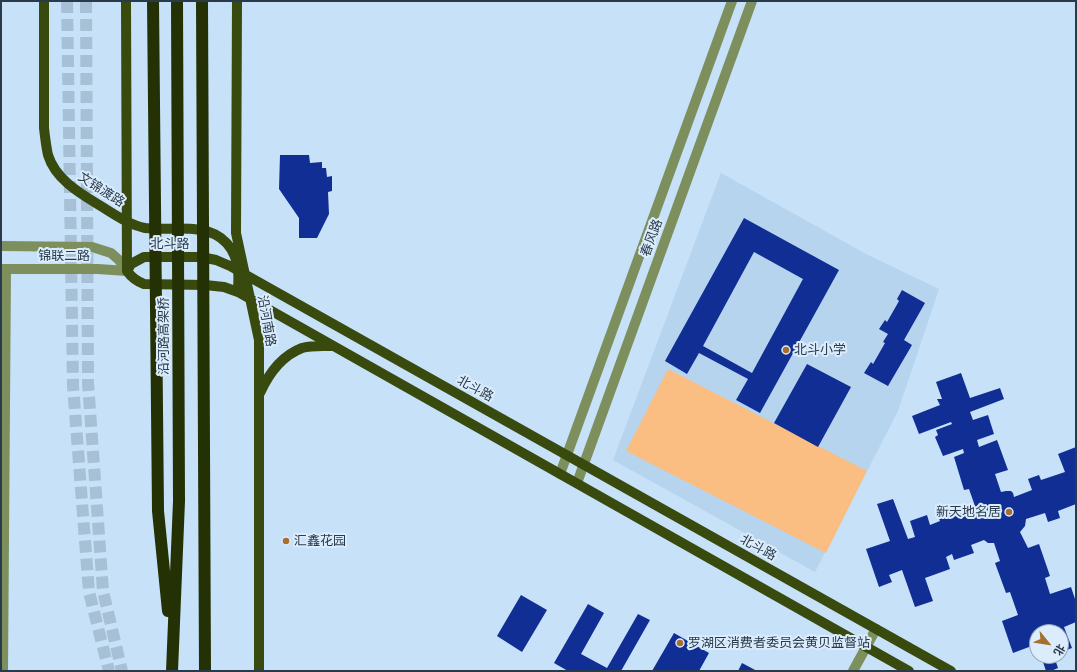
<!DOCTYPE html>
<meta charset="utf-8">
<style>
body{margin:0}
#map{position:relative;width:1077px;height:672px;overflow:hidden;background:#c6e1f8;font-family:Bitter,"Noto Sans SC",serif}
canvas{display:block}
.frame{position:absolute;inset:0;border:2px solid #293b4b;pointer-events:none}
.north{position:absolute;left:1029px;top:624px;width:40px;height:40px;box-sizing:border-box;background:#dbecfd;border:1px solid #94a5b6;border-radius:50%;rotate:120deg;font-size:11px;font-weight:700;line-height:16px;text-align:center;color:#293b4b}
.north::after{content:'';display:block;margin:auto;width:14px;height:18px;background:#a86e2e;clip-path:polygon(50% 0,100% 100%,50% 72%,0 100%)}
</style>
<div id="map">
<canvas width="1077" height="672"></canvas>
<div class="frame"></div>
<div class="north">北</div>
</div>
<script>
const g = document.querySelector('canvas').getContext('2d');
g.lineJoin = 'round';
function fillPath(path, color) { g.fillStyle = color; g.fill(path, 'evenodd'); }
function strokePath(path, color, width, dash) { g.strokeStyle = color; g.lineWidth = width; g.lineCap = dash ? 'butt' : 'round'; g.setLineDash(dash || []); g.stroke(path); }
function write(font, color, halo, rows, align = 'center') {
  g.font = font + ' Bitter,"Noto Sans SC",serif'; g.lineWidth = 4; g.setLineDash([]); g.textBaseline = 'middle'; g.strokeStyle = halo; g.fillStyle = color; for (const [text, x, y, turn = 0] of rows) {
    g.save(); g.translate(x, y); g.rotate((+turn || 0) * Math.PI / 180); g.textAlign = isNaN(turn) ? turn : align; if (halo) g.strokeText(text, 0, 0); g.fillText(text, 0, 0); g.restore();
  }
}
const built = new Path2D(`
 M721,173L866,254L939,289L898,411L815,572L613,460Z`);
const green = new Path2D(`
 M668,369L867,471L826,553L626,451Z`);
const building = new Path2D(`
 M280,155H309L310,163L322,162V168H326L327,177L332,176V191L328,192L329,214L317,238H299V218L279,189Z
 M744,218L839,270L760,413L736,400L748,379L699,353L687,374L665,361ZM754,252L803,279L752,373L703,346Z
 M902,290L925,303L904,340L912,345L888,386L864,373L871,362L873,364L885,343L883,342L888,334L879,329L885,320L887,322L899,301L897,299Z
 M807,364L851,387L818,447L774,423Z
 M961,373L970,398L1000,388L1004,399L970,412L973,420L988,415L994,434L977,440L979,447L997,440L1008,470L995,474L1001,492L1006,491H1011L1013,493L1014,497L1032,490L1028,479L1039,475L1041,480L1065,472L1058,454L1076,447V504L1058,511L1060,518L1048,522L1045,513L1026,519L1025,526L1020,532L1028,548L1039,544L1050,576L1045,578L1050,594L1071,587L1076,602V622L1064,627L1072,648L1061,652V632H1037V644L1013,653L1002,621L1018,615L1010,592L1006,593L995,563L1000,561L994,543H988L984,540L971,545L974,553L954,560L952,554L946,557L950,569L925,578L933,601L915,607L902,570L889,575L892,582L879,587L866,549L890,541L877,504L893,499L908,539L915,537L910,521L927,515L930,525L940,521L938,516L955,510L956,513L975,506L969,489L964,490L954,457L964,453L963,449L943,456L935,437L938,435L936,430L952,424L951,422L919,434L912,416L940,405L937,399H942L936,382Z
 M521,595L547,610L522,652L497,636Z
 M588,604L604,613L581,654L607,668L638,614L650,620L621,671H568L554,663Z
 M674,633L709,653L699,671H652Z
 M1041,656H1054L1058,668L1051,671H1046Z
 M742,663L757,671H738Z`);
const highwayTunnel = new Path2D(`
 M67,1L73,386L89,592L109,671
 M86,1L88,383L103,591L122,671`);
const minor = new Path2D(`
 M1,246L92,247L111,253L119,260L127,271
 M1,269H98L127,271
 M560,474L732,1
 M577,483L752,1
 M3,671L6,269
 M853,671L876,629`);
const major = new Path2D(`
 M44,1V128C45,137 46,146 48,155C56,181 83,195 104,208C117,216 130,225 145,228C163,230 182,227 200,230C223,233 236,249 238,271C239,278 238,285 238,292
 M126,1L127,271
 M237,1L236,233L259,340V671
 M127,271L131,264L144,257H201L216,260L230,266L951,671
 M127,271C132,278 136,281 144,284L205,285L224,287L238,292L909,671
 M260,393C269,373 281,356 302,348C312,345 323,346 333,346`);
const highwayBridge = new Path2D(`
 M153,1L158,511L168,611
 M202,1L205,671
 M172,671L179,501L177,1`);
const markers = [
 [786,350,4,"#a86e2e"],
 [1009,512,4,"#a86e2e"],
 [286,541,4,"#a86e2e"],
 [680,643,4,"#a86e2e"]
];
const streetNames = [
 ["文锦渡路",101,190,33],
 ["春风路",652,238,-70],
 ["北斗路",170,244],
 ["锦联二路",64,256],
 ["沿河南路",266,321,80],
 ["沿河路高架桥",164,336,-90],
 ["北斗路",475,389,29],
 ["北斗路",758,548,29]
];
const poiNames = [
 ["北斗小学",794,350],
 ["新天地名居",1001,512,"right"],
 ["汇鑫花园",294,541],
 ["罗湖区消费者委员会黄贝监督站",688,643]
];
fillPath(built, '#b6d4ee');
fillPath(green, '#fabe83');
fillPath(building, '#102e93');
strokePath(highwayTunnel, '#a7c0d5', 12, [12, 6]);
strokePath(minor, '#7c8f5c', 10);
strokePath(major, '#384a0e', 10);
strokePath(highwayBridge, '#233105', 12);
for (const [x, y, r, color] of markers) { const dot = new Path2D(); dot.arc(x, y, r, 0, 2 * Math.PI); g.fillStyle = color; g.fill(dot); strokePath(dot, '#dbecfd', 1.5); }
write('13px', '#293b4b', '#dbecfd', streetNames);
write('13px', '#293b4b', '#dbecfd', poiNames, 'left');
</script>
